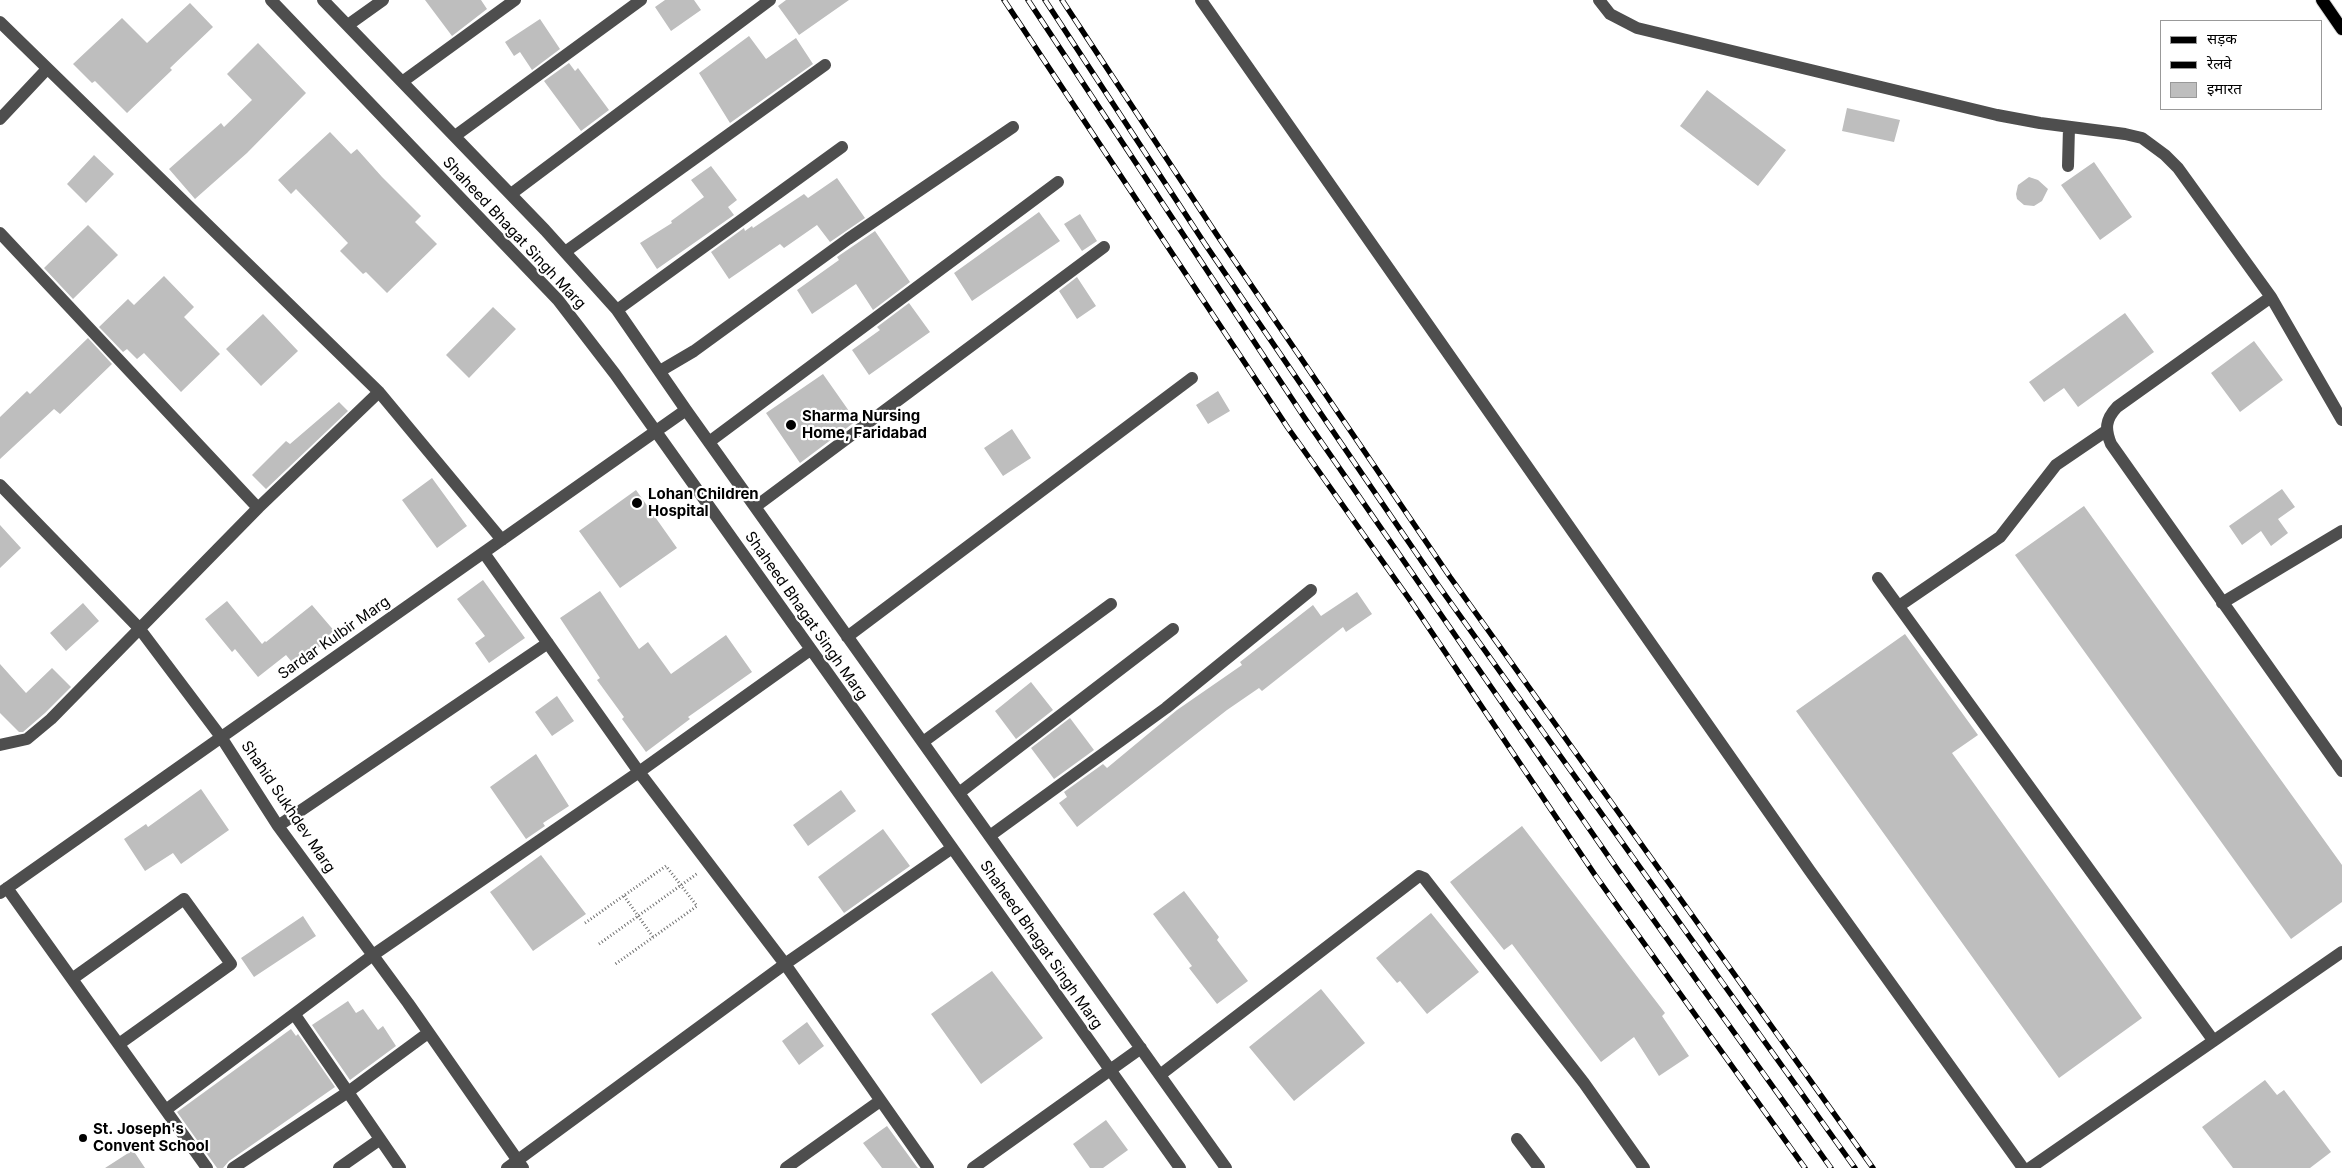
<!DOCTYPE html>
<meta charset="utf-8">
<style>
body{margin:0}
#map{position:relative;width:2342px;height:1168px;overflow:hidden;background:#fff;font-family:Inter,"Noto Sans Devanagari",sans-serif}
canvas{display:block}
.legend{position:absolute;left:2160px;top:20px;width:162px;height:90px;box-sizing:border-box;background:#fff;border:1px solid #999;margin:0;padding:6px 9px;list-style:none;font-size:15px;color:#000}
.legend li{display:flex;align-items:center;gap:10px;height:25px}
.legend b{width:25px;border:1px solid #999}
</style>
<div id="map">
<canvas width="2342" height="1168"></canvas>
<ul class="legend">
<li><b style="height:6px;background:#000"></b>सड़क</li>
<li><b style="height:6px;background:#000"></b>रेलवे</li>
<li><b style="height:14px;background:#bebebe"></b>इमारत</li>
</ul>
</div>
<script>
const g = document.querySelector('canvas').getContext('2d');
g.lineJoin = 'round';
function fillPath(path, color) { g.fillStyle = color; g.fill(path, 'evenodd'); }
function strokePath(path, color, width, dash) { g.strokeStyle = color; g.lineWidth = width; g.lineCap = dash ? 'butt' : 'round'; g.setLineDash(dash || []); g.stroke(path); }
function write(font, color, halo, rows, align = 'center') {
  g.font = font + ' Inter,sans-serif'; g.lineWidth = 4.5; g.setLineDash([]); g.textBaseline = 'middle'; g.strokeStyle = halo; g.fillStyle = color; for (const [text, x, y, turn = 0] of rows) {
    g.save(); g.translate(x, y); g.rotate((+turn || 0) * Math.PI / 180); g.textAlign = isNaN(turn) ? turn : align; if (halo) g.strokeText(text, 0, 0); g.fillText(text, 0, 0); g.restore();
  }
}
const building = new Path2D(`
 M425,0H481L487,9L452,36Z
 M665,0H694L701,10L671,31L655,7Z
 M786,0H849L799,35L778,6Z
 M190,3L213,27L170,68L172,70L127,113L95,81L92,83L73,64L122,18L147,43Z
 M540,19L560,49L532,70L520,52L514,56L505,42Z
 M749,36L766,59L796,38L813,64L730,123L699,73Z
 M258,43L306,93L247,153L195,199L169,169L221,123L224,127L252,100L227,74Z
 M569,63L575,71L578,68L609,110L581,131L544,81Z
 M1707,90L1786,150L1758,186L1680,126Z
 M1847,108L1900,120L1894,142L1842,131Z
 M330,132L351,154L357,149L382,177L421,216L415,222L437,244L387,293L366,272L363,274L340,251L348,243L296,189L291,194L278,180Z
 M94,155L114,174L86,203L67,184Z
 M2094,162L2132,217L2100,240L2061,185Z
 M711,166L737,200L728,207L734,215L657,269L640,243L672,223L671,221L704,197L691,180Z
 M2029,177L2038,180L2048,189L2042,201L2034,206L2024,205L2017,199L2016,194L2018,185Z
 M837,178L865,218L830,242L817,225L784,248L780,244L729,279L711,252L744,228L745,231L752,226L753,228L804,194L808,198Z
 M1039,212L1060,241L972,301L954,273Z
 M1080,214L1097,241L1082,251L1064,224Z
 M88,225L118,255L73,299L44,268Z
 M875,231L910,282L873,310L856,284L812,314L797,290L839,260L837,257Z
 M164,276L194,307L184,317L220,354L181,392L144,353L137,359L127,349L123,352L99,327L128,299L134,305Z
 M1077,277L1096,306L1077,319L1059,291Z
 M909,303L930,332L869,375L852,350L880,330L877,327Z
 M493,307L516,329L469,378L446,355Z
 M2125,313L2154,352L2078,407L2064,388L2044,402L2029,382Z
 M263,314L298,351L261,386L226,349Z
 M88,338L112,364L60,414L54,409L0,459V417L27,391L30,394Z
 M2254,341L2283,380L2240,412L2211,373Z
 M823,374L856,421L800,463L766,413Z
 M1218,391L1230,411L1208,424L1196,405Z
 M339,402L348,411L266,489L252,475L286,441L290,444Z
 M1012,429L1031,458L1003,476L984,448Z
 M432,478L467,526L437,548L402,500Z
 M2282,489L2295,507L2278,519L2288,533L2271,546L2261,531L2242,545L2229,526Z
 M636,490L677,548L620,588L579,531Z
 M2084,506L2342,865V902L2291,939L2015,555Z
 M0,525L21,548L0,568Z
 M483,580L525,638L489,663L475,643L485,636L457,599Z
 M600,591L639,649L648,642L671,674L726,635L752,672L688,717L690,719L646,752L622,719L624,717L597,680L600,678L560,618Z
 M1357,592L1372,614L1346,632L1343,627L1262,691L1259,688L1227,710L1077,827L1059,803L1067,797L1064,792L1103,764L1107,768L1177,710L1242,665L1240,662L1313,605L1321,616Z
 M227,601L262,644L265,641L266,642L312,605L336,633L296,667L286,655L258,677L235,649L232,652L205,619Z
 M83,603L99,621L66,651L50,633Z
 M1905,634L1978,735L1952,753L2142,1018L2059,1078L1796,711Z
 M0,664L26,693L52,668L71,687L45,713L23,732H19L0,713Z
 M1031,682L1053,710L1016,739L995,711Z
 M557,696L574,721L552,736L535,712Z
 M1070,718L1094,750L1054,779L1031,748Z
 M536,754L569,806L543,823L545,826L526,839L490,787Z
 M201,789L229,830L181,864L173,853L145,871L124,839L146,824L148,827Z
 M841,790L856,811L808,846L793,825Z
 M1522,826L1665,1013L1662,1016L1689,1056L1659,1076L1634,1037L1601,1062L1512,944L1504,950L1450,882Z
 M883,829L910,866L844,913L818,877Z
 M541,855L586,914L533,951L490,892Z
 M1184,891L1219,937L1217,940L1248,981L1217,1004L1189,968L1192,966L1153,914Z
 M1431,913L1479,972L1427,1014L1400,981L1397,983L1376,958Z
 M303,916L316,936L254,977L241,958Z
 M992,971L1043,1038L981,1084L931,1014Z
 M1321,989L1365,1043L1294,1101L1249,1047Z
 M348,1001L356,1013L363,1009L378,1030L383,1026L396,1046L350,1080L312,1025Z
 M807,1022L824,1046L799,1065L782,1041Z
 M291,1029L296,1036L298,1034L335,1087L229,1161L223,1168H217L177,1112Z
 M2265,1080L2277,1095L2284,1090L2331,1152L2310,1168H2233L2202,1127Z
 M1106,1120L1128,1150L1103,1168H1090L1073,1144Z
 M887,1126L917,1167L918,1168H882L863,1143Z
 M133,1150L145,1168H105Z`);
const path = new Path2D(`
 M624,896L653,937
 M585,923L666,866L697,906L614,965
 M599,944L698,873`);
const minor = new Path2D(`
 M271,0L558,300L615,374L1180,1168
 M323,0L545,230L617,310L686,410L1226,1168
 M1201,0L1810,871L2023,1168
 M1599,0L1610,14L1637,28L1997,115L2040,123L2125,134L2142,138L2165,155L2178,168L2271,297L2342,420
 M0,22L379,392L502,540
 M348,25L383,0
 M402,82L515,0
 M0,119L47,69
 M455,136L641,0
 M2068,166L2069,127
 M511,194L770,0
 M0,233L258,508
 M565,252L825,65
 M2271,297L2117,407C2105,420 2105,429 2111,444L2342,771
 M617,310L842,147
 M660,371L694,351L848,239L1013,127
 M709,442L1058,182
 M0,485L139,628L221,737L278,826L408,1003L523,1168
 M755,507L1104,247
 M484,553L639,772L785,964L928,1168
 M1878,578L2213,1040
 M2222,603L2342,531
 M1899,606L2000,537L2056,465L2106,431
 M847,637L1192,378
 M923,742L1111,604
 M0,745L27,739L51,719L258,508L379,392
 M959,793L1173,629
 M278,826L548,643
 M991,835L1166,708L1311,590
 M7,888L207,1168
 M0,893L686,410
 M72,979L184,899L231,964L119,1044
 M295,1015L400,1168
 M1160,1075L1419,876L1424,878L1584,1083L1644,1168
 M167,1109L373,955L639,772L810,650
 M1517,1139L1539,1168
 M233,1168L348,1092L428,1033
 M339,1168L379,1140
 M507,1168L785,964L952,848
 M786,1168L880,1101
 M973,1168L1141,1048
 M2030,1168L2342,952`);
const major = new Path2D(`
 M2322,0L2342,29`);
const rail = new Path2D(`
 M1004,0L1288,428L1412,603L1595,875L1805,1168
 M1028,0L1304,417L1615,866L1831,1168
 M1045,0L1205,244L1438,585L1855,1168
 M1062,0L1217,235L1450,577L1873,1168`);
const markers = [
 [791,425,6,"#000"],
 [637,503,6,"#000"],
 [83,1138,5,"#000"]
];
const streetNames = [
 ["Shaheed Bhagat Singh Marg",514,233,47],
 ["Shaheed Bhagat Singh Marg",806,616,55],
 ["Sardar Kulbir Marg",334,638,-35],
 ["Shahid Sukhdev Marg",288,807,56],
 ["Shaheed Bhagat Singh Marg",1041,945,55]
];
const poiNames = [
 ["Sharma Nursing",802,416],
 ["Home, Faridabad",802,433],
 ["Lohan Children",648,494],
 ["Hospital",648,511],
 ["St. Joseph's",93,1129],
 ["Convent School",93,1146]
];
fillPath(building, '#bebebe');
strokePath(major, '#dbdbdb', 14);
strokePath(path, '#707070', 3, [1, 2.5]);
strokePath(minor, '#4e4e4e', 12);
strokePath(major, '#000', 12);
strokePath(rail, '#000', 5.5);
strokePath(rail, '#fff', 4, [11]);
for (const [x, y, r, color] of markers) { const dot = new Path2D(); dot.arc(x, y, r, 0, 2 * Math.PI); g.fillStyle = color; g.fill(dot); strokePath(dot, '#fff', 2); }
write('15px', '#000', '#fff', streetNames);
write('bold 15px', '#000', '#fff', poiNames, 'left');
</script>
